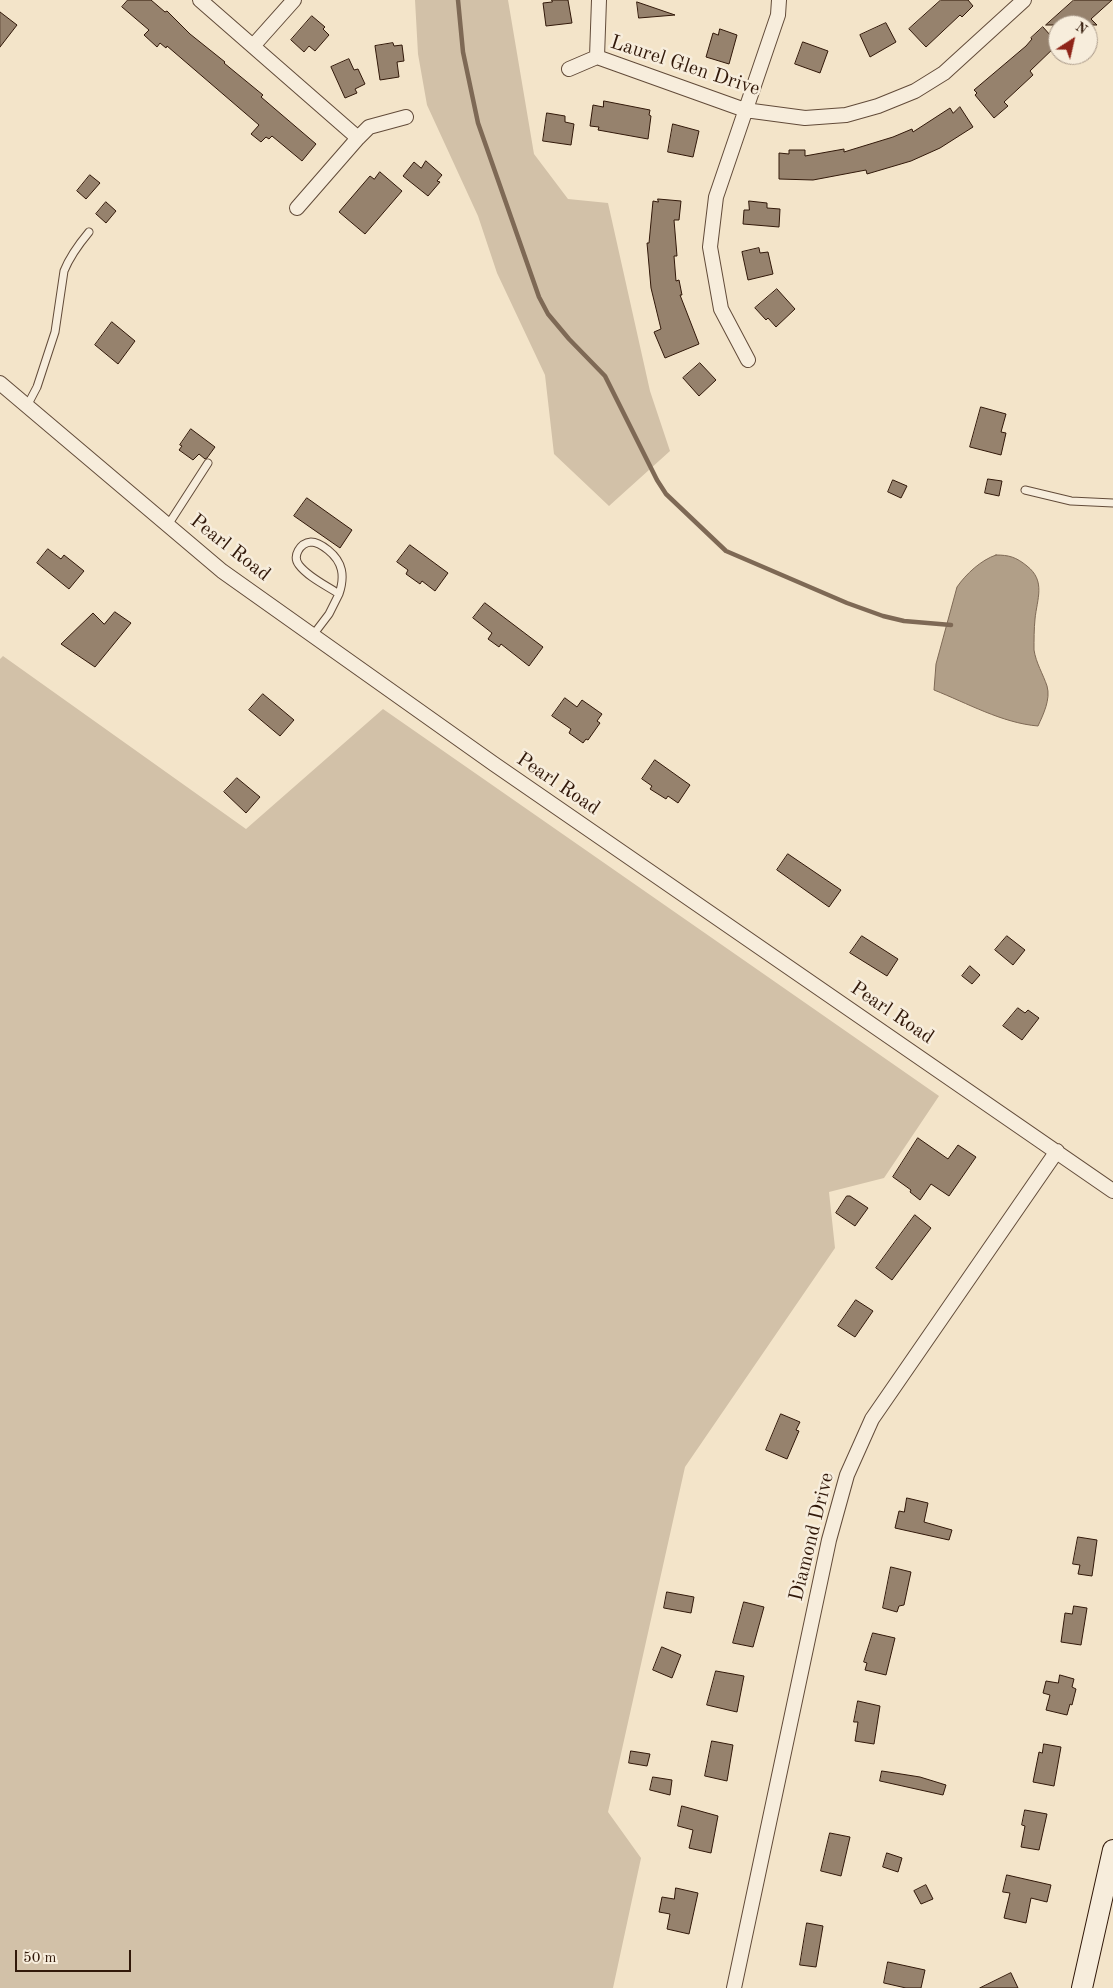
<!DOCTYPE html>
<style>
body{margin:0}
#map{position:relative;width:1113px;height:1988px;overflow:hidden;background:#f3e4c9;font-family:"Old Standard TT",serif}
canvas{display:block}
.north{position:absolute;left:1048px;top:15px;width:50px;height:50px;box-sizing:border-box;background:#f7eddc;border:1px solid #a89888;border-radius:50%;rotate:35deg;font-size:14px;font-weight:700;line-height:20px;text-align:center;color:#311809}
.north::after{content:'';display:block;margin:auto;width:18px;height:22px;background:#8f2418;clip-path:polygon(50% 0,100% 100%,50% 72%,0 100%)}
.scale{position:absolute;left:15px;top:1950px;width:116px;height:22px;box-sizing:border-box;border:2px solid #311809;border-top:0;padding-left:6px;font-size:15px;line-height:18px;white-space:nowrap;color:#311809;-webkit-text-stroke:4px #f7eddc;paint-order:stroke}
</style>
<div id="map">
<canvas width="1113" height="1988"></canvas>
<div class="north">N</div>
<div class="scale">50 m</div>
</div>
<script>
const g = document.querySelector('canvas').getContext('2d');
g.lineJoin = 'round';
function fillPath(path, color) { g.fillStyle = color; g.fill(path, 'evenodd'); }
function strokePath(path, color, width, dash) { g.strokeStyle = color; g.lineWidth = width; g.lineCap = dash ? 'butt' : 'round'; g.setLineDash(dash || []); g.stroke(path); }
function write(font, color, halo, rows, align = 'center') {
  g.font = font + ' "Old Standard TT",serif'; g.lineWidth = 5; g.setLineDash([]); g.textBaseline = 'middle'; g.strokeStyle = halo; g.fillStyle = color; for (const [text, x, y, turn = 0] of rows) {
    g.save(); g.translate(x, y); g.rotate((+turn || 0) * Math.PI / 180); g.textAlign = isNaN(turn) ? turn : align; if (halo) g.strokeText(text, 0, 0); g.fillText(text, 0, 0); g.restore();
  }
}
const green = new Path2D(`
 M415,0H508L534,154L568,199L608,203L650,391L670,451L609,506L554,454L545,375L497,273L478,216L427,105L418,54Z
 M3,656L246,829L383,709L939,1096L884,1178L829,1192L835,1248L685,1467L608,1812L641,1858L613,1988H0V659Z`);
const water = new Path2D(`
 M996,555C1009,555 1016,557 1027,566C1046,581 1037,599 1035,619C1034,629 1034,640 1034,650C1036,663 1043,674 1047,686C1051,699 1043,715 1038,726C1002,723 967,703 934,690L936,664L957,587C966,574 981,560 996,555Z`);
const stream = new Path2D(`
 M458,0L463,52L478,123L539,297L548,314L569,339L605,376L657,480L666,494L726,551L847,603L883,616L904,621L951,625`);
const building = new Path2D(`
 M128,0H151L165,12L167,11L190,34L225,62L224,63L263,95L261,97L316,144L302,161L272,136L269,139L266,137L261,142L251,134L259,125L167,46L166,48L160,43L157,47L144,35L149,30L122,7Z
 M552,0H568L572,23L546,26L543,3L552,2Z
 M941,0H968L973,6L962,17L960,15L926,47L909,29Z
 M1074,0H1112L1091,19L1097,25H1046Z
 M637,2L675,15L639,18Z
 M0,12L17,25L0,47Z
 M312,16L325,27L323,29L329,35L315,51L309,46L304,52L291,40Z
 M886,23L896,42L870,57L860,35Z
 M1043,27L1058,44L1030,71L1033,75L1004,102L1008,106L994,118L975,95L977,93L974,90L1026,46L1032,39L1031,38Z
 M720,29L737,35L729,64L706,57L713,33L718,35Z
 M803,42L828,51L820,73L795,64Z
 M393,43L394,46L402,45L404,61L397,62L399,77L380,80L375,46Z
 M349,59L354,70L358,69L365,84L355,89L357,93L345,98L331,67Z
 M604,101L650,110L649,115L651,116L648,139L598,130L599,127L590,126L593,105L603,107Z
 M960,107L973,127L940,148L911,161L867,174L866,170L813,180L779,179V153L789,154V150H805V156L844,149V152L893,137L912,129L913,132L950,108L953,113Z
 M547,113L565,116V122L574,124L571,145L543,141Z
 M673,124L699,131L693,157L668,152Z
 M426,161L442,175L437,181L440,182L428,196L403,176L414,162L421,168Z
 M380,172L402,191L365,234L339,212L370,176L374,179Z
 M90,175L100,183L86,199L77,191Z
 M658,199L681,201L679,220H674L677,256H674L676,281L679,280L682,295H680L699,344L665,358L654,332L661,329L651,288L647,243H649L653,201L658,202Z
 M749,201L767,203V208L780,209L779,227L743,224L744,210H749Z
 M106,202L116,211L106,223L96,214Z
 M759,248L760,253L768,252L773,274L748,280L742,252Z
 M777,289L795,309L776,327L768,318L766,320L755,308Z
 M112,322L135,341L118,364L95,345Z
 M700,363L716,380L699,396L683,378Z
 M981,407L1006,414L1001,432L1006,433L1001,455L970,447Z
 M191,429L215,447L207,458L205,459L199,454L193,460L179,450L182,446L180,445Z
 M988,479L1002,481L999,496L985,493Z
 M893,480L907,486L901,498L888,492Z
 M307,498L352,530L340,548L294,516Z
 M410,545L448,573L435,591L422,581L420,584L406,574L408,570L397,562Z
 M48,549L61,559L64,555L84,571L69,589L37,563Z
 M485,603L543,647L529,666L501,644L499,647L488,639L492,633L473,618Z
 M115,612L131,623L95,667L61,644L93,613L104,624Z
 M263,694L294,720L280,736L249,710Z
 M565,698L577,707L582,700L602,714L597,721L600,723L588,740L586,739L583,743L569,733L571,729L552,716Z
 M655,760L690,785L678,803L668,796L666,799L650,789L652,786L642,779Z
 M237,778L260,797L246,813L224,792Z
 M788,854L841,890L829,907L777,870Z
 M862,936L898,959L887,976L850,953Z
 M1007,936L1025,950L1013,965L995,950Z
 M970,966L980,975L972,984L962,976Z
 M1018,1008L1025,1013L1028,1010L1039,1018L1022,1040L1003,1026Z
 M918,1138L948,1159L958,1145L976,1157L949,1196L931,1184L920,1200L910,1192L911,1190L893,1177Z
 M847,1196H850L868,1208L855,1226L836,1213Z
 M915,1215L931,1228L892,1280L876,1268Z
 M856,1300L873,1311L855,1337L838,1326Z
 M781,1414L800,1422L796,1430L799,1431L787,1459L766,1450Z
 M907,1498L928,1503L924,1522L952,1530L949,1540L895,1528L899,1511L904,1512Z
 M1078,1537L1097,1540L1092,1576L1078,1574L1080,1565L1073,1564Z
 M891,1567L911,1572L904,1605L899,1606L897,1612L883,1608Z
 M667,1592L694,1597L691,1613L664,1608Z
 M744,1602L764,1607L753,1647L733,1643Z
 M1074,1606L1087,1608L1081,1645L1061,1642L1065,1613L1072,1614Z
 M873,1633L895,1638L886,1675L865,1670L867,1663L864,1662Z
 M662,1647L681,1655L672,1678L653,1670Z
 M716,1671L744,1676L737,1712L707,1705Z
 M1060,1675L1074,1679L1072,1687L1076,1689L1072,1705L1070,1704L1067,1715L1046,1710L1050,1695L1043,1693L1046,1681L1058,1683Z
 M858,1701L880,1706L874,1744L855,1741L858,1722H854Z
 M712,1741L733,1745L727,1781L705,1776Z
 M1044,1744L1061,1747L1054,1786L1033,1782L1039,1752L1042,1753Z
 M631,1751L650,1754L647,1766L629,1763Z
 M882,1771L920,1777L946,1785L943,1795L880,1781Z
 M653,1777L672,1780L670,1795L650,1790Z
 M682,1806L718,1816L711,1853L689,1848L693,1830L678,1826Z
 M1025,1810L1047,1814L1039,1850L1021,1847L1025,1826L1022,1825Z
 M830,1833L850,1837L841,1876L821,1871Z
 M887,1853L902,1858L898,1872L883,1867Z
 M1007,1875L1051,1885L1047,1902L1031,1898L1026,1923L1004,1918L1010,1893L1003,1892Z
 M926,1885L933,1899L921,1904L914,1891Z
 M676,1888L698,1893L689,1934L667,1929L670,1914L659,1912L662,1897L674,1899Z
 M807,1923L823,1926L816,1967L800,1965Z
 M888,1962L925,1970L921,1988H906L884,1983Z
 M1011,1973L1018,1988H980Z`);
const service = new Path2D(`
 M27,406L37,387L55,332L64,271C70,256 79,244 89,232
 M1025,490L1071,501L1113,503
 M168,525L208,463
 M313,635L329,614L339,594C327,586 308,577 299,565C292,556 300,543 311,542C317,542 323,546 328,550C343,562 345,576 339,594`);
const minor = new Path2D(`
 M200,0L358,138
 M253,46L294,0
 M597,57L599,0
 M569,69L597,57L745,110L805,118L846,115L878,106L915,91L944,73L1024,0
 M297,208L358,138L369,127L406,117
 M748,360L721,309L710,247L716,197L778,15L779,0
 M0,383L222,571L494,764L1113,1191
 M734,1988L829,1540L847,1475L872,1419L1057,1151`);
const secondary = new Path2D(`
 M1082,1988L1113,1850`);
const streetNames = [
 ["Laurel Glen Drive",685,66,18],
 ["Pearl Road",230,548,38],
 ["Pearl Road",558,784,34],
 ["Pearl Road",892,1013,34],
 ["Diamond Drive",812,1537,-76]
];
fillPath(green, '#d2c1a8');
fillPath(water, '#b19f88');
strokePath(water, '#7e6955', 1);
strokePath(stream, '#7e6955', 4.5);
fillPath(building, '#96826d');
strokePath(building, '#311809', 1);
strokePath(service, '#624b39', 9);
strokePath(minor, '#624b39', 16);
strokePath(secondary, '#311809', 22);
strokePath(service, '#f7eddc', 7);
strokePath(minor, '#f7eddc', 14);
strokePath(secondary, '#f7eddc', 20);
write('20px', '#311809', '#f7eddc', streetNames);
</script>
